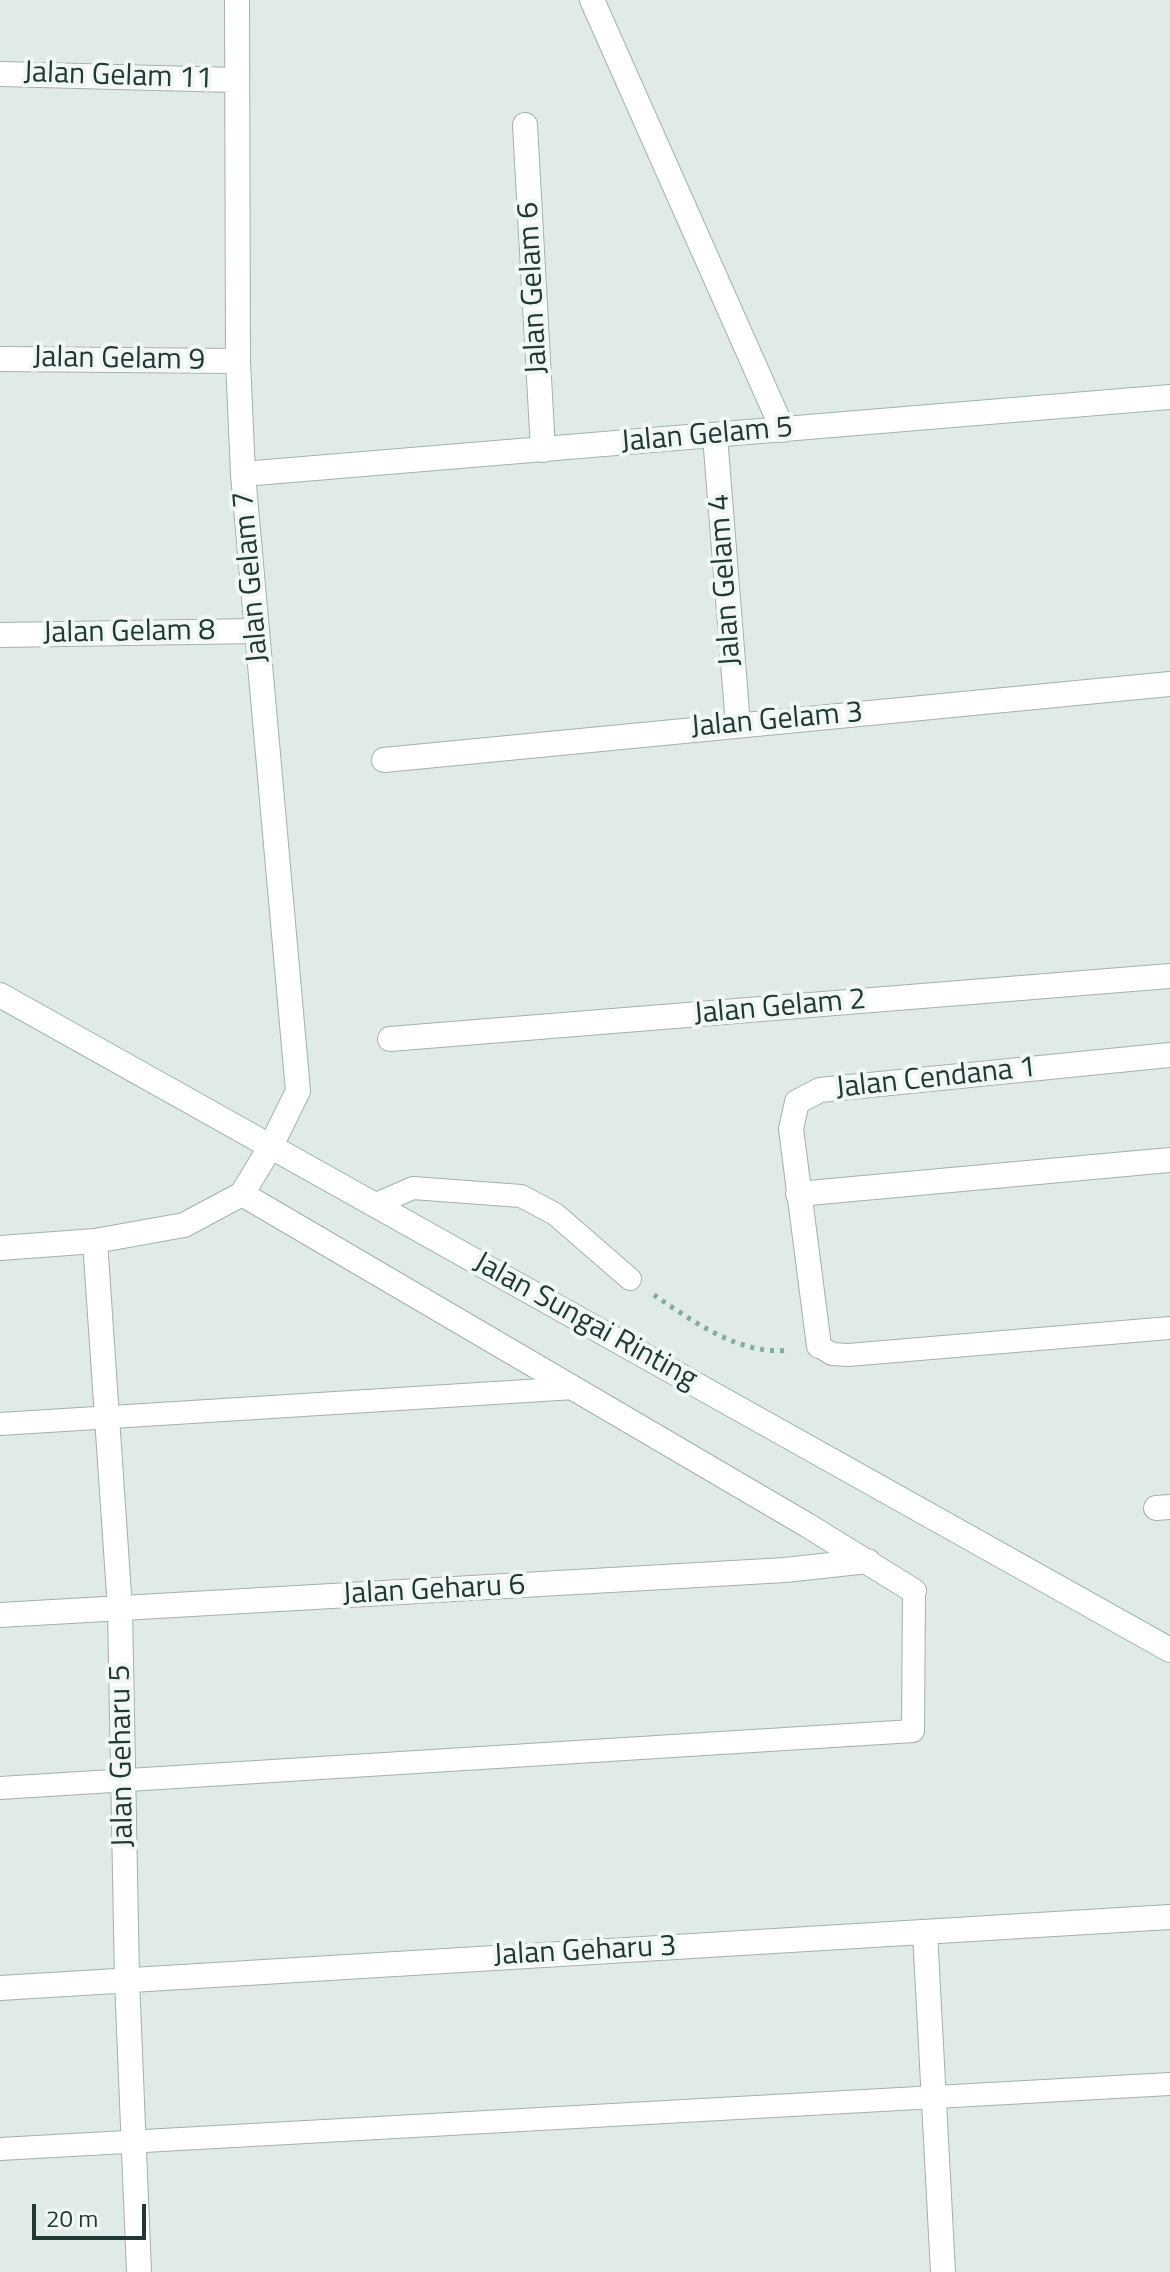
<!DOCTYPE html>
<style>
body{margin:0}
#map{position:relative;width:1170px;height:2272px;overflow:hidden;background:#e0eae6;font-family:"Titillium Web",sans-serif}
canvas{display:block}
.scale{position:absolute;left:32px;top:2204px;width:114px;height:36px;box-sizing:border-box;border:4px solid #213935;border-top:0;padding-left:10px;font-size:24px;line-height:28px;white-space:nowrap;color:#213935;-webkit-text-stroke:6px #f0f7f4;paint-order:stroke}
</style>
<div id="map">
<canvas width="1170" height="2272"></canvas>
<div class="scale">20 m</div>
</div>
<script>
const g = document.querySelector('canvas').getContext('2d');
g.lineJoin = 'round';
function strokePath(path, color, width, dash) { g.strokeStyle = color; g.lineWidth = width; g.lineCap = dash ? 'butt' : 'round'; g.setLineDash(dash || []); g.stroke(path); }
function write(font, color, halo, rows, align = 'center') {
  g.font = font + ' "Titillium Web",sans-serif'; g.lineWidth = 8; g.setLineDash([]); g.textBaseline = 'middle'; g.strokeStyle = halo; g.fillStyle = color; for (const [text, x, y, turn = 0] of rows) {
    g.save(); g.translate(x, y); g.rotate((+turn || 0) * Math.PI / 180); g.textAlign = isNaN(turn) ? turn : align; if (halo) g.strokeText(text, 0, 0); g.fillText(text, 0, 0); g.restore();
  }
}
const path = new Path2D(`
 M654,1295C694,1322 740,1356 790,1350`);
const lane = new Path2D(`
 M376,1204L413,1188L521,1196L555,1214L630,1279
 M819,1346L832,1354L848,1355L1170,1328
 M0,1424L574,1388
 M0,1788L913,1731L914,1591
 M0,2149L1170,2084`);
const street = new Path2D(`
 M237,0L238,361L243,474
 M592,0L783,430
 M0,74L235,80
 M525,125L543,450
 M0,359L238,361
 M715,436L738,725
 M0,635L257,631
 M384,760L1170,684
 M390,1039L1170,976
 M242,1194L807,1525L914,1591
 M798,1194L1170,1160
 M95,1241L120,1609L127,1980L139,2272
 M0,1248L95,1241L184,1225L242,1194L271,1146
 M819,1346L791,1129L797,1102L820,1090L1170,1055
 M1156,1508L1170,1507
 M0,1615L785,1570L868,1561
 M925,1932L943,2272
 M0,1988L1170,1917`);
const secondary = new Path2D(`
 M0,995L1170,1650
 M271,1146L298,1091L243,474L1170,397`);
const streetNames = [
 ["Jalan Gelam 11",118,77,2],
 ["Jalan Gelam 6",534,288,-93],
 ["Jalan Gelam 9",119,360,1],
 ["Jalan Gelam 5",707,436,-5],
 ["Jalan Gelam 7",252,577,-95],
 ["Jalan Gelam 4",726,580,-94],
 ["Jalan Gelam 8",129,633,-1],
 ["Jalan Gelam 3",777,721,-5],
 ["Jalan Gelam 2",780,1008,-5],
 ["Jalan Cendana 1",936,1079,-6],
 ["Jalan Sungai Rinting",585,1322,29],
 ["Jalan Geharu 6",434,1591,-3],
 ["Jalan Geharu 5",123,1756,-91],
 ["Jalan Geharu 3",585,1952,-3]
];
strokePath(lane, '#a3b1ad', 24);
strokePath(street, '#a3b1ad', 26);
strokePath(secondary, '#9fb5af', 26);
strokePath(path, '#81aca3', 5, [4, 6]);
strokePath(lane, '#fff', 22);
strokePath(street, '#fff', 24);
strokePath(secondary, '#fff', 24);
write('30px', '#213935', '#f0f7f4', streetNames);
</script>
